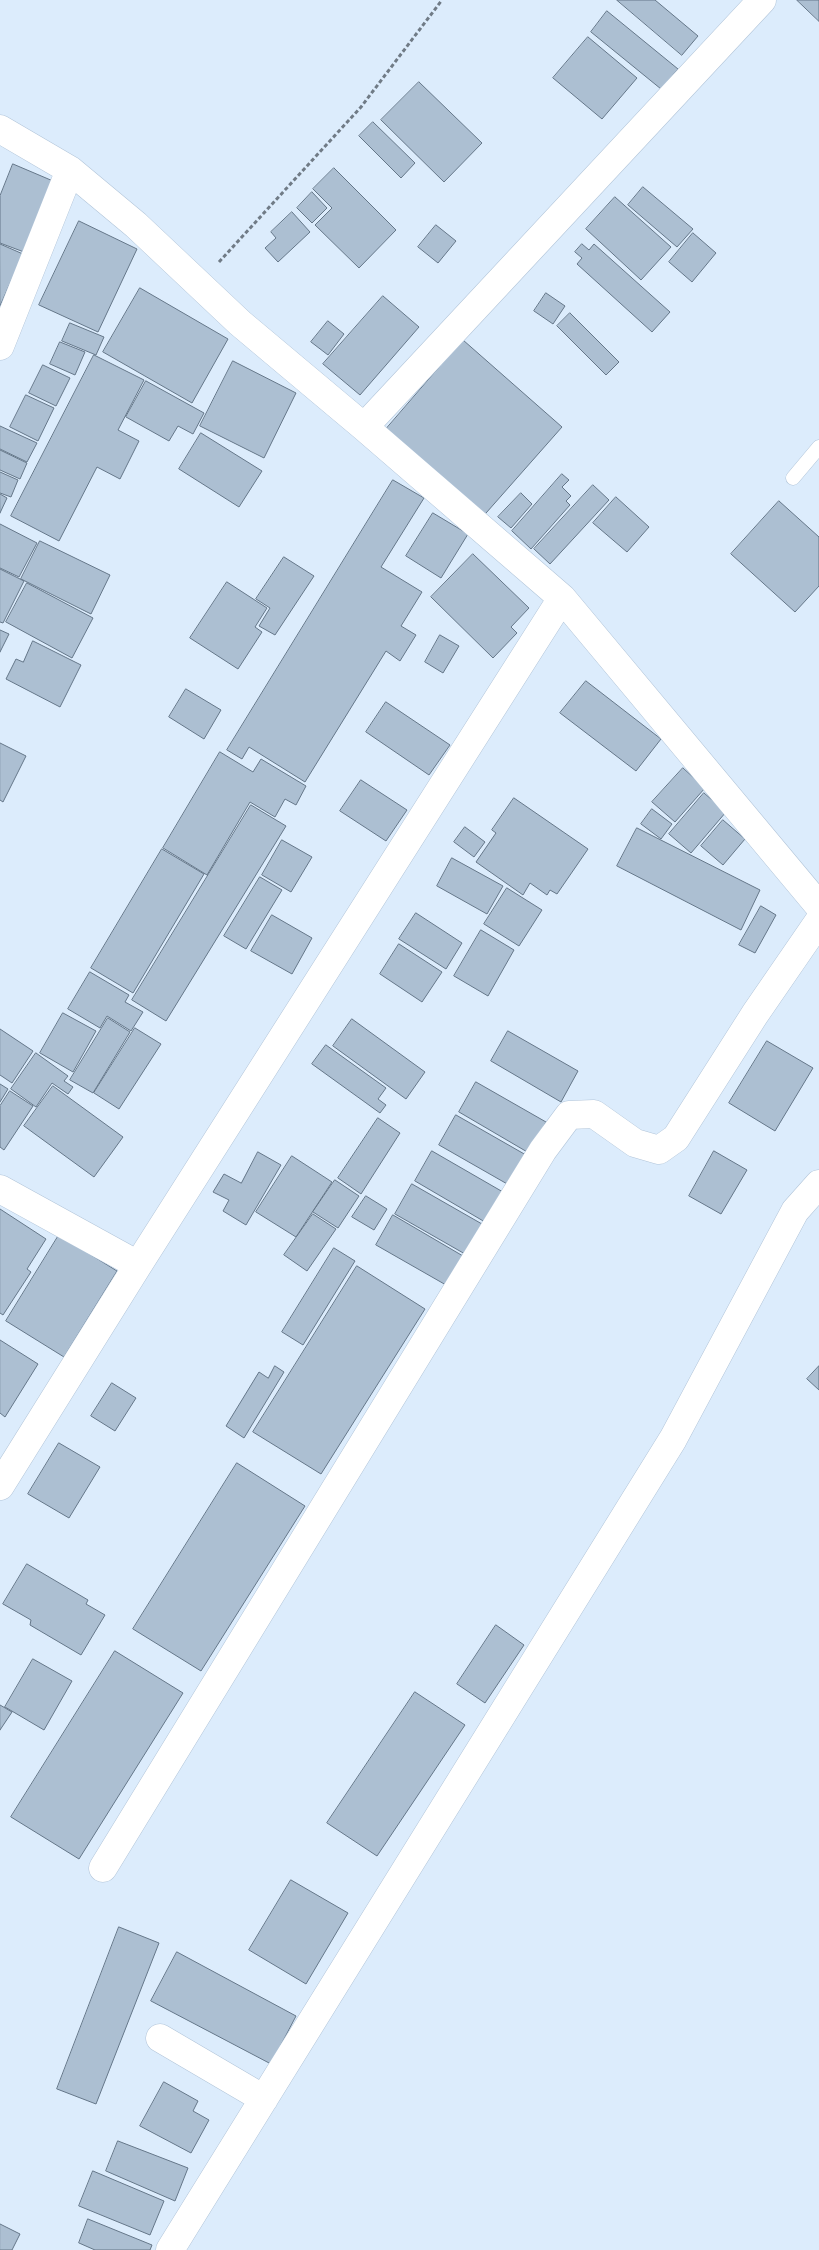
<!DOCTYPE html>
<style>
body{margin:0}
canvas{display:block;background:#dcecfc}
</style>
<canvas width="819" height="2250"></canvas>
<script>
const g = document.querySelector('canvas').getContext('2d');
g.lineJoin = 'round';
function fillPath(path, color) { g.fillStyle = color; g.fill(path, 'evenodd'); }
function strokePath(path, color, width, dash) { g.strokeStyle = color; g.lineWidth = width; g.lineCap = dash ? 'butt' : 'round'; g.setLineDash(dash || []); g.stroke(path); }
const building = new Path2D(`
 M617,0H655L698,36L682,55Z
 M797,0H819V21Z
 M607,11L678,69L661,89L591,32Z
 M588,37L637,78L602,119L553,78Z
 M419,82L482,143L444,182L381,120Z
 M373,122L415,163L401,178L359,136Z
 M13,164L53,181L24,252L0,243V196Z
 M334,168L396,230L359,268L315,225L332,208L313,189Z
 M643,187L693,229L677,247L628,205Z
 M312,192L327,208L312,223L297,208Z
 M615,197L671,247L641,280L586,229Z
 M292,212L310,232L278,262L265,248L276,238L271,232Z
 M79,221L137,249L98,332L39,305Z
 M436,225L456,241L438,263L418,247Z
 M693,233L716,253L692,282L669,262Z
 M0,244L23,254L0,306Z
 M582,244L589,250L594,244L670,312L652,332L577,264L582,258L575,252Z
 M140,288L228,339L192,403L103,352Z
 M546,293L565,306L553,324L534,311Z
 M383,296L419,327L360,395L323,364Z
 M570,313L619,362L606,375L557,326Z
 M328,321L344,334L328,355L311,342Z
 M70,323L104,337L96,355L62,341Z
 M463,340L562,427L479,521L381,435Z
 M60,342L85,352L75,375L50,364Z
 M94,355L144,380L118,430L139,441L120,479L97,467L59,541L11,516Z
 M233,361L296,393L264,458L200,426Z
 M43,365L70,378L56,406L29,393Z
 M146,381L204,413L193,434L178,426L169,441L126,417Z
 M26,395L54,408L38,441L10,427Z
 M0,426L37,443L27,462L0,449Z
 M201,433L262,471L239,507L179,469Z
 M0,450L27,463L20,479L0,470Z
 M0,472L18,480L11,497L0,493Z
 M562,474L569,480L562,487L571,496L566,501L570,505L531,549L512,531Z
 M393,480L424,498L381,567L422,592L401,626L416,635L400,661L386,651L305,782L249,747L242,759L227,750Z
 M593,485L609,500L550,564L534,549Z
 M521,493L532,504L511,528L498,517Z
 M0,494L7,498L0,513Z
 M616,497L649,527L627,552L593,523Z
 M779,501L819,537V586L795,612L731,554Z
 M433,513L468,534L441,578L406,556Z
 M0,524L37,543L19,577L0,568Z
 M40,541L110,575L91,614L21,579Z
 M473,554L529,608L511,627L517,633L493,658L431,597Z
 M284,557L314,576L275,635L259,626L270,608L256,599Z
 M0,569L24,581L3,623L0,622Z
 M227,582L267,608L255,627L262,632L238,669L190,638Z
 M27,583L93,618L72,658L6,622Z
 M0,630L9,634L0,652Z
 M440,635L459,646L443,673L425,662Z
 M33,641L81,665L60,707L6,679L16,659L23,662Z
 M586,681L661,739L636,771L560,713Z
 M186,689L221,710L204,739L169,717Z
 M386,702L450,745L429,775L366,732Z
 M0,743L26,756L3,802L0,800Z
 M220,752L253,772L261,759L306,786L296,805L285,799L275,817L250,802L207,875L163,848Z
 M683,768L705,788L675,822L652,802Z
 M361,780L407,810L386,841L340,811Z
 M704,793L726,812L691,853L669,834Z
 M514,798L588,849L557,894L550,890L547,895L530,883L523,895L476,862L496,833L492,830Z
 M251,805L286,826L166,1021L132,1000Z
 M652,809L672,824L661,839L641,824Z
 M723,820L745,839L723,865L701,846Z
 M465,827L485,842L474,857L454,842Z
 M637,828L760,890L741,930L617,866Z
 M282,840L312,857L291,892L262,875Z
 M162,849L204,874L133,993L91,968Z
 M452,858L503,886L487,914L437,886Z
 M260,877L282,890L246,949L224,936Z
 M507,888L542,910L519,946L484,924Z
 M761,906L776,915L755,953L739,945Z
 M416,913L462,943L446,969L399,939Z
 M272,915L312,938L292,974L251,951Z
 M481,930L514,950L488,996L454,976Z
 M399,944L442,972L422,1002L380,974Z
 M90,972L129,995L125,1002L143,1012L131,1031L107,1016L100,1028L68,1009Z
 M63,1013L96,1031L73,1072L40,1053Z
 M108,1018L130,1032L93,1093L70,1080Z
 M352,1019L425,1072L406,1099L333,1046Z
 M135,1028L161,1044L119,1109L94,1093Z
 M0,1029L33,1051L12,1083L0,1075Z
 M508,1031L578,1071L561,1102L491,1061Z
 M767,1041L813,1068L775,1131L729,1103Z
 M326,1045L386,1088L378,1099L386,1105L380,1113L312,1064Z
 M36,1053L68,1076L64,1081L73,1087L68,1094L52,1083L36,1107L11,1089Z
 M476,1082L546,1122L529,1153L459,1112Z
 M0,1084L8,1089L0,1102Z
 M53,1086L123,1137L94,1177L24,1126Z
 M10,1091L33,1106L4,1150L0,1147V1106Z
 M456,1115L526,1155L509,1185L439,1145Z
 M378,1118L400,1133L361,1194L338,1178Z
 M432,1151L503,1192L485,1222L415,1181Z
 M714,1151L747,1170L721,1214L689,1196Z
 M258,1152L281,1165L246,1225L223,1211L229,1200L213,1192L224,1174L241,1183Z
 M292,1156L332,1182L296,1237L256,1212Z
 M335,1180L359,1196L338,1228L313,1212Z
 M412,1184L482,1224L465,1254L395,1214Z
 M366,1196L387,1209L374,1230L352,1217Z
 M0,1209L46,1239L27,1269L31,1272L3,1315L0,1313Z
 M313,1214L336,1229L307,1271L284,1255Z
 M393,1215L463,1256L446,1285L376,1245Z
 M59,1235L117,1271L64,1357L6,1321Z
 M334,1248L355,1261L303,1345L282,1332Z
 M357,1266L425,1309L321,1474L253,1432Z
 M0,1340L38,1364L5,1417L0,1413Z
 M275,1366L284,1372L244,1438L226,1426L259,1372L268,1378Z
 M819,1366V1390L807,1379Z
 M112,1383L136,1398L115,1431L91,1416Z
 M59,1443L100,1467L69,1518L28,1494Z
 M237,1463L305,1506L201,1671L133,1629Z
 M27,1564L88,1600L86,1604L105,1615L81,1655L30,1625L31,1620L3,1604Z
 M496,1625L524,1645L485,1703L457,1684Z
 M115,1651L183,1693L79,1859L11,1817Z
 M33,1659L72,1681L44,1730L5,1707Z
 M415,1692L465,1725L377,1856L327,1823Z
 M0,1705L12,1712L0,1730Z
 M291,1880L348,1913L306,1984L249,1950Z
 M119,1927L159,1943L96,2104L57,2089Z
 M177,1952L296,2016L271,2064L151,2001Z
 M164,2082L198,2101L193,2111L209,2120L191,2153L140,2126Z
 M118,2141L188,2168L175,2201L106,2171Z
 M93,2171L164,2201L150,2235L79,2206Z
 M88,2219L152,2245L150,2250H95L79,2243Z
 M0,2224L20,2234L12,2250H0Z`);
const path = new Path2D(`
 M219,262L361,107L442,0`);
const lane = new Path2D(`
 M793,478L819,447`);
const street = new Path2D(`
 M0,129L70,170L136,225L240,323L364,427L562,598L819,906
 M0,346L70,170
 M364,427L762,0
 M0,1189L138,1265
 M0,1486L138,1265L562,598
 M103,1868L543,1150L569,1115L594,1114L635,1143L659,1150L676,1138L755,1014L819,921
 M160,2038L264,2099
 M170,2250L673,1439L795,1211L819,1184`);
fillPath(building, '#acbfd2');
strokePath(building, '#657789', 1);
strokePath(lane, '#b2c5d9', 15);
strokePath(street, '#b2c5d9', 29);
strokePath(path, '#707b86', 3, [4, 2.5]);
strokePath(lane, '#fff', 14);
strokePath(street, '#fff', 28);
</script>
